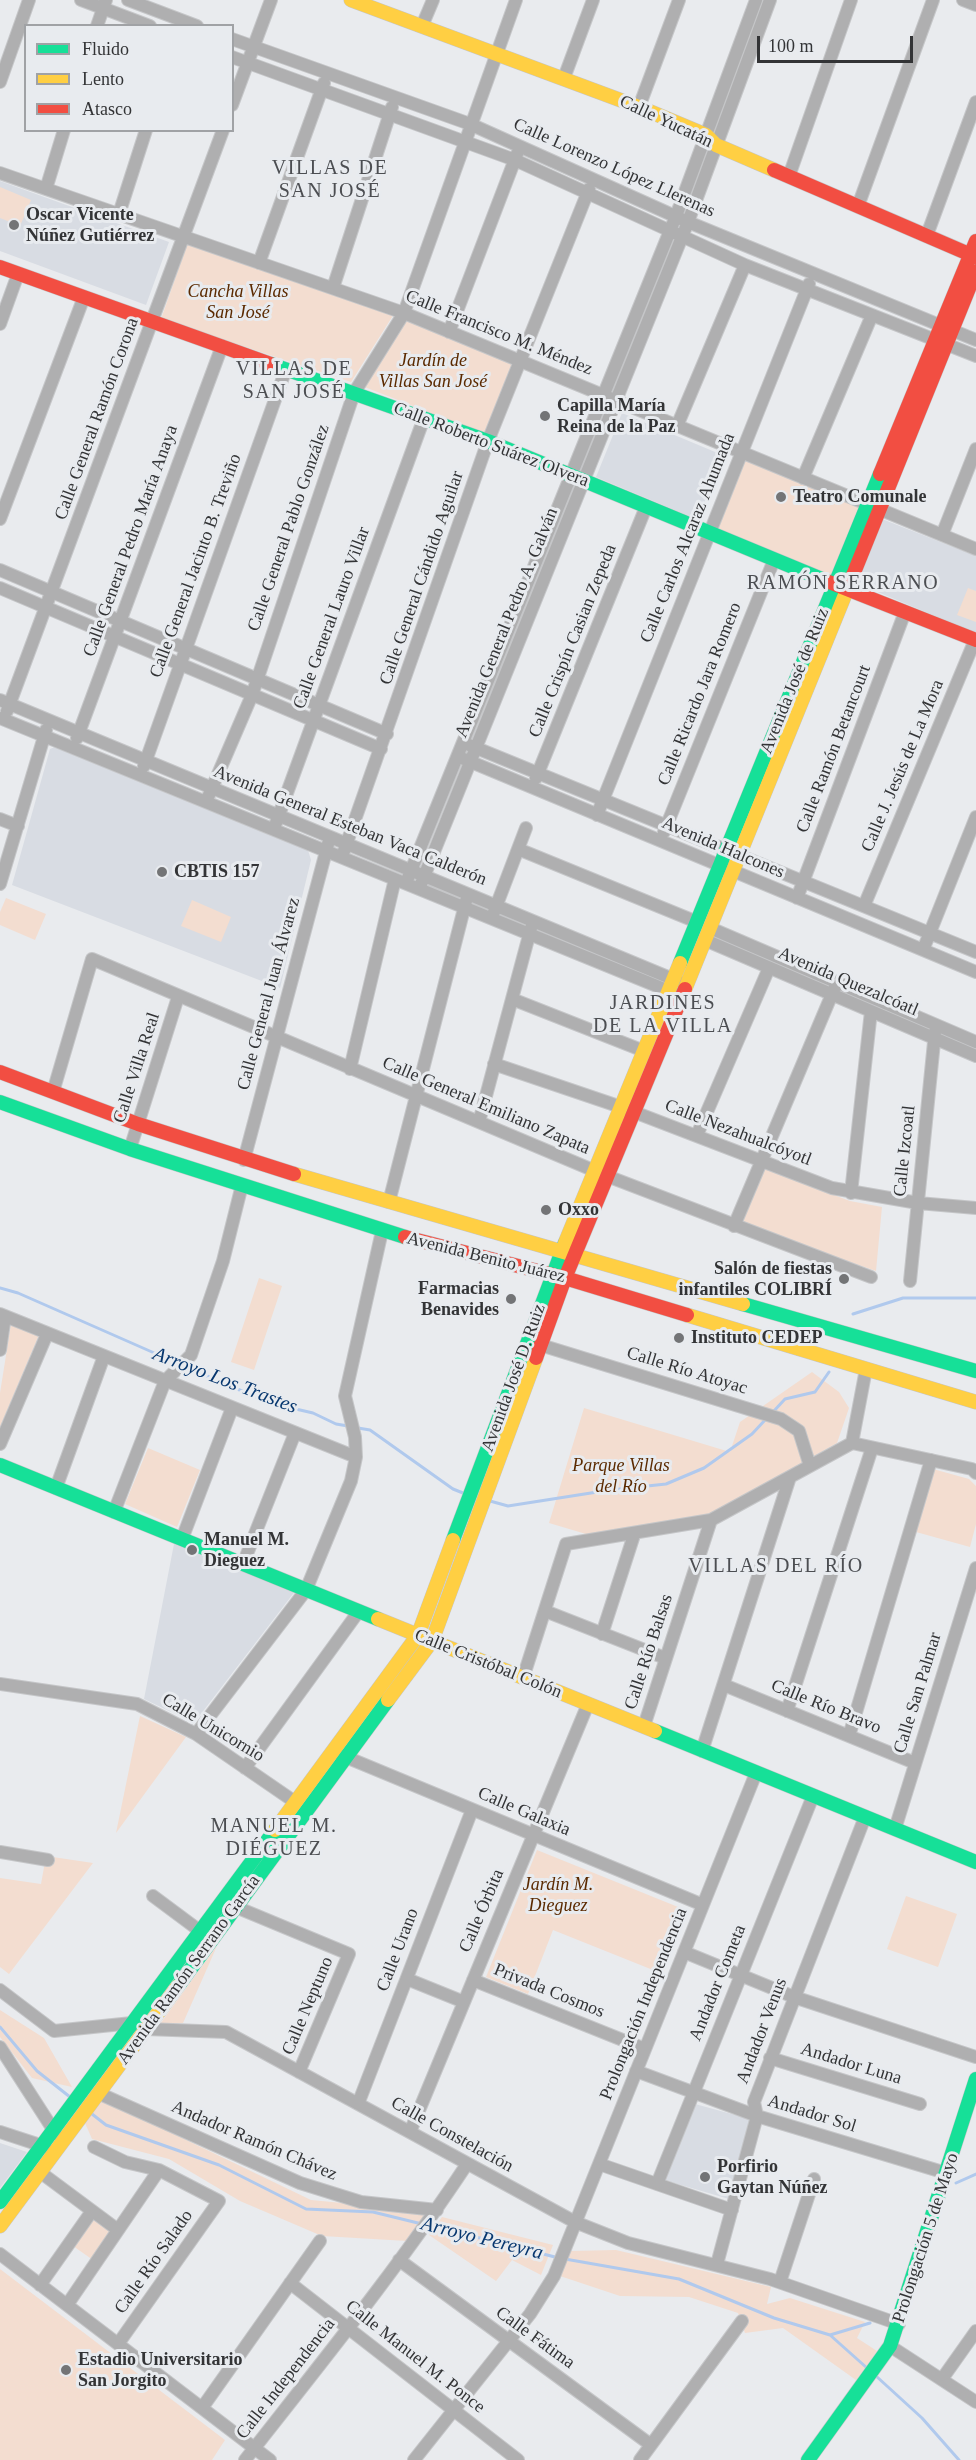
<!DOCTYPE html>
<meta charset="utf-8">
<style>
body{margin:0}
#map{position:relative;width:976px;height:2460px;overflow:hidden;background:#e9ebee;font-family:"Times New Roman",serif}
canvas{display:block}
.legend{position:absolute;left:24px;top:24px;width:210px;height:108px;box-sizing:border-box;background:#e8ebef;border:2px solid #a0a2a5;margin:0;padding:8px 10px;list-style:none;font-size:18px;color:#333436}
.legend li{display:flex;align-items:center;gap:12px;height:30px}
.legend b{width:30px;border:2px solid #a0a2a5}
.scale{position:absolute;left:757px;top:36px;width:156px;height:27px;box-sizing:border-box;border:3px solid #333436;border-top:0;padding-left:8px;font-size:18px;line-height:21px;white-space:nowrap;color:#333436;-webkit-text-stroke:4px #e8ebef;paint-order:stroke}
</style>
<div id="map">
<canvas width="976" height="2460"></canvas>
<ul class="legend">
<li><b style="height:8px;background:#16e098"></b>Fluido</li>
<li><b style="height:8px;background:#ffcf43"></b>Lento</li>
<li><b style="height:8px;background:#f24e42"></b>Atasco</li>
</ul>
<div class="scale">100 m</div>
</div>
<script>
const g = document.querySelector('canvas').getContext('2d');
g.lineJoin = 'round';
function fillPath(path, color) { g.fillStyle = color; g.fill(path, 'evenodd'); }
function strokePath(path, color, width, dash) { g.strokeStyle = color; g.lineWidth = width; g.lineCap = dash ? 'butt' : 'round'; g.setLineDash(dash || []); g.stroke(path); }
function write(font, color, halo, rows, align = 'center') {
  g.font = font + ' "Times New Roman",serif'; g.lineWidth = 6; g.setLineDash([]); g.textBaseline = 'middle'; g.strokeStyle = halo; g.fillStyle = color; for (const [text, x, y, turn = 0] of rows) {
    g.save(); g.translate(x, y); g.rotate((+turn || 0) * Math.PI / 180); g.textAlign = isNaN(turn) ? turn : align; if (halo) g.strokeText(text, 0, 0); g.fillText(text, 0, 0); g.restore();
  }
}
const built = new Path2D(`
 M0,181L169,242L146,305L0,251Z
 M622,413L727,457L701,521L596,477Z
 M882,519L976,556V633L856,583Z
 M55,747L307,847L311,860L280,988L12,885L50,749Z
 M174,1544L296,1590L194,1723L144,1699Z
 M695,2104L750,2119L729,2199L664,2180Z
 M0,2143L27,2152L0,2188Z`);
const green = new Path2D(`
 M0,187L31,200L20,226L0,218Z
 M188,242L394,314L351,382L161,319Z
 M406,319L513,361L485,434L362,386Z
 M743,457L859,506L831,576L714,528Z
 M968,588L976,591V622L957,615Z
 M6,898L46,914L35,940L0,925V912Z
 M192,900L231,917L221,942L181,926Z
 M762,1168L850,1201L882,1207L876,1271L740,1224Z
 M259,1278L282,1286L254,1370L231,1362Z
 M11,1324L39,1335L0,1427V1393Z
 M812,1372L839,1392L849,1408L837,1443L703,1519L596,1537L549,1523L584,1408L730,1452L740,1422Z
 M148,1448L200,1470L177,1527L125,1504Z
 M933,1469L969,1479L976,1486V1524L970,1547L916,1532Z
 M140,1716L186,1737L116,1833Z
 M537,1850L688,1911L663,1974L553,1930L528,1994L486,1977Z
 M46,1856L93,1863L9,1974L0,1967V1878L41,1884Z
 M906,1896L957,1914L938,1967L887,1949Z
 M217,1946L183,2023L160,2024Z
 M0,2010L44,2038L72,2087L32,2078L0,2037Z
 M103,2100L311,2200L427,2211L407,2241L322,2236L240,2201L169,2159L92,2139L85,2123Z
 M94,2216L114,2230L93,2260L73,2246Z
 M442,2217L553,2245L541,2275L512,2260L496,2281L429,2235Z
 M616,2250L771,2287L767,2304L790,2298L865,2322L857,2338L877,2351L856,2380L783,2328L745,2333L738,2313L689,2297L620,2296L560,2276L571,2251Z
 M0,2269L225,2440L212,2460H0Z`);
const stream = new Path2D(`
 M0,1288L18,1293L177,1363
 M853,1314L903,1298H976
 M186,1367L270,1403L313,1413L336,1424L348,1426
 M773,1412L785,1399L815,1392L829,1372
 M358,1428L370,1430L453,1489L463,1493
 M490,1501L508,1506L610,1490L666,1484L704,1468L752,1434L766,1419
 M0,2027L37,2071L70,2097
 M92,2114L106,2125L219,2165L306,2209L373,2212L422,2224
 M956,2183L976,2174
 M428,2225L559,2258
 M565,2259L679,2279L774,2318L830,2335L867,2368
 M830,2335L870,2323
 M876,2376L922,2418L959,2460`);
const street = new Path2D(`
 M81,0L150,26
 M128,0L197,26
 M963,0L976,5
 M97,26L106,0
 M422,26L433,0
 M232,39L470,124L688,222L976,340
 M232,57L515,160L745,265L976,356
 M564,78L593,0
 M0,82L29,0
 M232,105L271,0
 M639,107L679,0
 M0,173L404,313L976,549
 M789,176L851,0
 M46,189L64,130
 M858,206L933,0
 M119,214L146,130
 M927,235L976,102
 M259,263L324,83
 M333,288L392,107
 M0,324L18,274
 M449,332L517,154
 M677,426L745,265
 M803,478L872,315
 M0,519L84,297
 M942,535L976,449
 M0,570L387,734
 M0,588L381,749
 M0,700L680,982
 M7,711L223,130
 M0,718L674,993
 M77,738L222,346
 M469,745L976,952
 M464,759L976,972
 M144,766L286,369
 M536,778L646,507
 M206,802L252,695L354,393L404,313L516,0
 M597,815L809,284
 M0,819L18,826
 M276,823L424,418
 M664,832L774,560
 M518,849L697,922
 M344,851L488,441L589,189
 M406,883L676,216L756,0
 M0,884L46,730
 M419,889L688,222L770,0
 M797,898L905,612
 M864,906L975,640
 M494,912L526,828
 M710,928L976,1042
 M705,940L976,1056
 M923,950L976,817
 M512,999L644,1051
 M494,1064L621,1107L832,1188L918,1203L976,1208
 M350,1069L395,879
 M53,1092L92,959L607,1176L871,1277
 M479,1122L531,928
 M697,1135L769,968
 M130,1149L178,997
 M244,1160L328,844
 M851,1193L871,1011
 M389,1202L466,901
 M734,1226L835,987
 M910,1281L935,1032
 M0,1314L356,1457
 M534,1343L781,1419L799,1431L810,1466
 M0,1350L5,1316
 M852,1443L972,1469L976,1473
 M852,1443L866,1369
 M0,1444L47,1334
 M56,1488L104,1356
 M114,1512L165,1381L191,1355L223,1261L242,1185
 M182,1539L232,1408
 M243,1564L295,1433
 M545,1611L665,1658
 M602,1634L634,1535
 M523,1678L566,1544L711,1520L852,1443
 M0,1684L137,1704L196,1734L295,1802
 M724,1685L915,1763
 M787,1711L872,1448
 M644,1726L711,1520
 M196,1734L306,1590L351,1481L356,1457L355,1437L345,1396L382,1231
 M849,1736L931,1460
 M702,1751L790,1477
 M341,1755L703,1905
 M245,1768L359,1611
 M895,1829L976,1568
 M0,1852L48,1860
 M153,1896L200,1931
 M231,1905L349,1954L299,2072
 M684,1952L794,1997L976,2057
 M407,1979L464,2002
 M473,1980L645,2049
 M0,1990L54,2031L132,2023L146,2029L226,2032L575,2222L628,2243L770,2279L899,2324
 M0,2047L56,2134
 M770,2058L920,2104
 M636,2071L757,2116L946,2173
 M98,2093L300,2183L361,2202L437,2210
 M358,2104L472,1810
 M0,2132L46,2147
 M410,2132L588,1704
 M94,2147L125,2162L159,2170L219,2201L118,2344
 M599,2164L732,2210
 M40,2172L118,2230
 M657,2184L813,1796
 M0,2254L270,2460
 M399,2260L651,2445
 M717,2264L757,2116L754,2102L865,1817
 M780,2282L814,2179
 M290,2283L518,2460
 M40,2285L92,2211
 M67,2305L159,2170
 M890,2346L976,2402
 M942,2379L976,2331
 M202,2408L320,2241
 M245,2460C321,2363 399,2267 467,2164
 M414,2460L530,2314L554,2276L756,1773
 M640,2460L742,2321`);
const fast = new Path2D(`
 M271,364L488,441L829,582
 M680,963L880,474
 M0,1102L130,1149L405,1237
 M743,1304L976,1371
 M0,1465L378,1619
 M453,1540L565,1243
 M655,1731L976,1862
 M178,1986L388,1700
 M0,2202L275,1830
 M808,2460L890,2346L976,2079`);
const slow = new Path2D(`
 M351,0L639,107L706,135L716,145L774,170
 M685,989L851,580
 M294,1174L743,1304
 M565,1243L680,963
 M687,1315L976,1402
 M378,1619L655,1731
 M388,1700L432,1641L536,1358
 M275,1830L418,1635L453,1540
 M0,2226L178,1986`);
const jam = new Path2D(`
 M774,170L976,257
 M0,267L271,364
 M880,474L976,241
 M851,580L976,271
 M829,582L976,640
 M0,1072L138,1124L294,1174
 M405,1237L565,1278L687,1315
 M536,1358L565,1278L685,989`);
const markers = [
 [14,225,6,"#737476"],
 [545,416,6,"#737476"],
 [781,497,6,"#737476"],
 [162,872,6,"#737476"],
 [546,1210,6,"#737476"],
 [844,1279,6,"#737476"],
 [511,1299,6,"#737476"],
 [679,1338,6,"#737476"],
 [192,1550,6,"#737476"],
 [705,2177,6,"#737476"],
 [66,2370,6,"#737476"]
];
const streetNames = [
 ["Calle Yucatán",666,122,25],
 ["Calle Lorenzo López Llerenas",614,168,24],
 ["Calle Francisco M. Méndez",499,333,22],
 ["Calle General Ramón Corona",97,419,-70],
 ["Calle Roberto Suárez Olvera",491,445,21],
 ["Calle General Pablo González",289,528,-71],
 ["Calle Carlos Alcaraz Ahumada",688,538,-68],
 ["Calle General Pedro María Anaya",131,541,-70],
 ["Calle General Jacinto B. Treviño",196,566,-70],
 ["Calle General Cándido Aguilar",422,578,-71],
 ["Calle General Lauro Villar",332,618,-70],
 ["Avenida General Pedro A. Galván",507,623,-68],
 ["Calle Crispín Casian Zepeda",573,641,-68],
 ["Avenida José de Ruiz",795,681,-68],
 ["Calle Ricardo Jara Romero",700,694,-68],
 ["Calle Ramón Betancourt",834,749,-69],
 ["Calle J. Jesús de La Mora",903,766,-67],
 ["Avenida General Esteban Vaca Calderón",350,826,22],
 ["Avenida Halcones",723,848,23],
 ["Avenida Quezalcóatl",848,982,23],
 ["Calle General Juan Álvarez",269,994,-75],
 ["Calle Villa Real",137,1068,-72],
 ["Calle General Emiliano Zapata",486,1106,23],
 ["Calle Nezahualcóyotl",738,1133,21],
 ["Calle Izcoatl",905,1151,-84],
 ["Avenida Benito Juárez",486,1258,14],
 ["Calle Río Atoyac",687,1371,17],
 ["Avenida José D. Ruiz",514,1378,-70],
 ["Calle Río Balsas",649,1652,-72],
 ["Calle Cristóbal Colón",488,1664,22],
 ["Calle San Palmar",918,1693,-73],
 ["Calle Río Bravo",826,1707,22],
 ["Calle Unicornio",213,1728,31],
 ["Calle Galaxia",524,1812,23],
 ["Calle Órbita",482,1911,-67],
 ["Calle Urano",398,1950,-69],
 ["Avenida Ramón Serrano García",189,1970,-54],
 ["Andador Cometa",718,1983,-68],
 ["Privada Cosmos",549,1991,22],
 ["Prolongación Independencia",644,2004,-68],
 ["Calle Neptuno",308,2006,-67],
 ["Andador Venus",762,2031,-69],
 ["Andador Luna",851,2064,17],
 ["Andador Sol",812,2114,17],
 ["Calle Constelación",452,2135,29],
 ["Andador Ramón Chávez",254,2141,23],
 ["Prolongación 5 de Mayo",926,2238,-72],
 ["Calle Río Salado",154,2262,-55],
 ["Calle Fátima",535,2338,36],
 ["Calle Manuel M. Ponce",415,2357,38],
 ["Calle Independencia",286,2379,-52]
];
const poiNames = [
 ["Oscar Vicente",26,215],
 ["Núñez Gutiérrez",26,236],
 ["Capilla María",557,406],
 ["Reina de la Paz",557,427],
 ["Teatro Comunale",793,497],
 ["CBTIS 157",174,872],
 ["Oxxo",558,1210],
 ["Salón de fiestas",832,1269,"right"],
 ["infantiles COLIBRÍ",832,1290,"right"],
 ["Farmacias",499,1289,"right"],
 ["Benavides",499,1310,"right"],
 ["Instituto CEDEP",691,1338],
 ["Manuel M.",204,1540],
 ["Dieguez",204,1561],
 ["Porfirio",717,2167],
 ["Gaytan Núñez",717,2188],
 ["Estadio Universitario",78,2360],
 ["San Jorgito",78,2381]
];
const parkNames = [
 ["Cancha Villas",238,292],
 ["San José",238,313],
 ["Jardín de",433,361],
 ["Villas San José",433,382],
 ["Parque Villas",621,1466],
 ["del Río",621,1487],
 ["Jardín M.",558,1885],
 ["Dieguez",558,1906]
];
const neighbourhoodNames = [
 ["VILLAS DE",330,169],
 ["SAN JOSÉ",330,192],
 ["VILLAS DE",294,370],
 ["SAN JOSÉ",294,393],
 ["RAMÓN SERRANO",843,584],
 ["JARDINES",663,1004],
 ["DE LA VILLA",663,1027],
 ["VILLAS DEL RÍO",776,1567],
 ["MANUEL M.",274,1827],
 ["DIÉGUEZ",274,1850]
];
const waterNames = [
 ["Arroyo Los Trastes",225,1381,21],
 ["Arroyo Pereyra",482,2239,14]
];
fillPath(built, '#d8dce3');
fillPath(green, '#f3ddd0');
strokePath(stream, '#b0c9ed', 3);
strokePath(street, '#c5c6c8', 14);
strokePath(fast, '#c5c6c8', 15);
strokePath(slow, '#c5c6c8', 15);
strokePath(jam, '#c5c6c8', 15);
strokePath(street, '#afafb0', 12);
strokePath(fast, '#16e098', 14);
strokePath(slow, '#ffcf43', 14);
strokePath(jam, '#f24e42', 14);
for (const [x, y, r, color] of markers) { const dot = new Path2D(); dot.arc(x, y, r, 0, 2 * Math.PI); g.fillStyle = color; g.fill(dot); strokePath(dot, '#e8ebef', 2); }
write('18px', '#333436', '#e8ebef', streetNames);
write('bold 18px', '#333436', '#e8ebef', poiNames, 'left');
write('italic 18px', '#5b2a00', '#e8ebef', parkNames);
g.letterSpacing = '1.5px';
write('20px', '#4c4e52', '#e8ebef', neighbourhoodNames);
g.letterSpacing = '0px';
write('italic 20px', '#07376f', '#e8ebef', waterNames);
</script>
